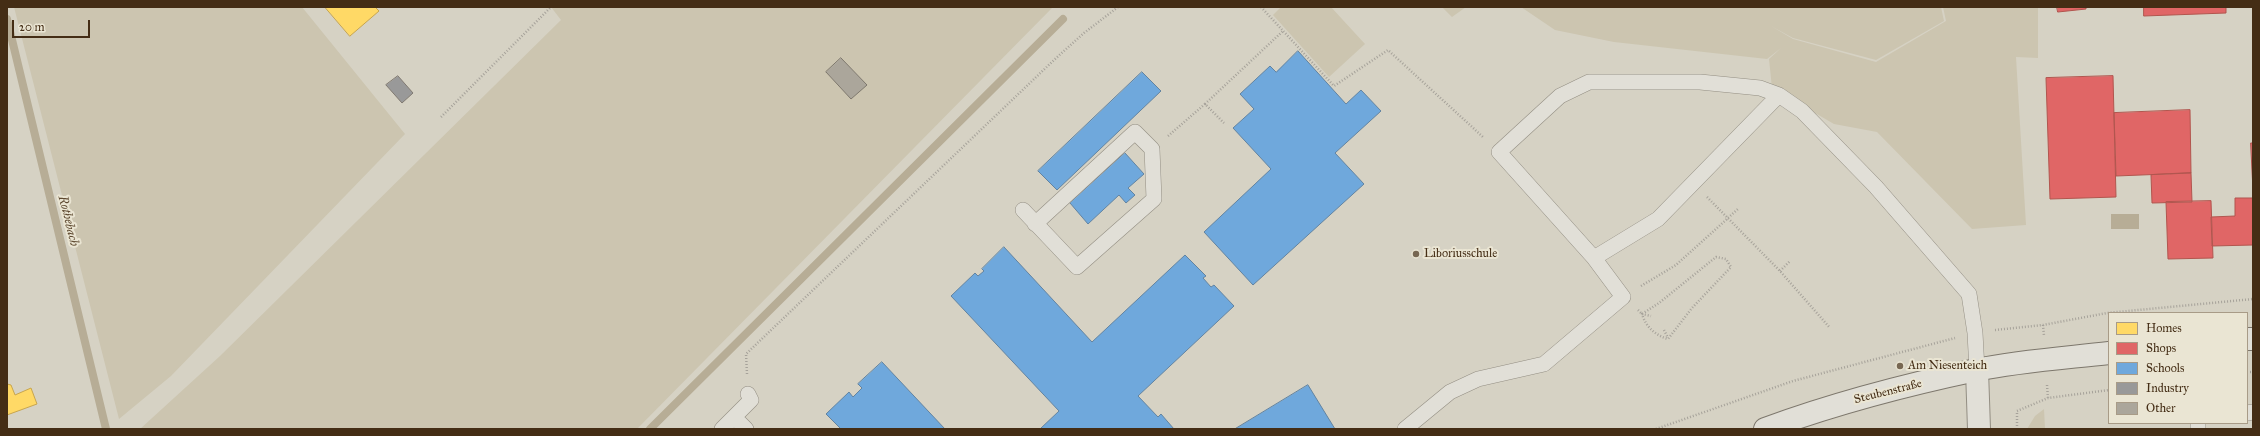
<!DOCTYPE html>
<meta charset="utf-8">
<style>
body{margin:0}
#map{position:relative;width:2260px;height:436px;overflow:hidden;background:#d6d2c4;font-family:"IM FELL Great Primer",serif}
canvas{display:block}
.frame{position:absolute;inset:0;border:8px solid #442d15;pointer-events:none}
.legend{position:absolute;left:2108px;top:312px;width:140px;height:112px;box-sizing:border-box;background:#eae5d3;border:1px solid #a89b87;margin:0;padding:5px 7px;list-style:none;font-size:12px;color:#442d15}
.legend li{display:flex;align-items:center;gap:8px;height:20px}
.legend b{width:20px;border:1px solid #a89b87}
.scale{position:absolute;left:12px;top:20px;width:78px;height:18px;box-sizing:border-box;border:2px solid #442d15;border-top:0;padding-left:5px;font-size:12px;line-height:14px;white-space:nowrap;color:#442d15;-webkit-text-stroke:3px #eae5d3;paint-order:stroke}
</style>
<div id="map">
<canvas width="2260" height="436"></canvas>
<div class="frame"></div>
<ul class="legend">
<li><b style="height:11px;background:#ffd966"></b>Homes</li>
<li><b style="height:11px;background:#e06666"></b>Shops</li>
<li><b style="height:11px;background:#6fa8dc"></b>Schools</li>
<li><b style="height:11px;background:#999"></b>Industry</li>
<li><b style="height:11px;background:#aba69b"></b>Other</li>
</ul>
<div class="scale">20 m</div>
</div>
<script>
const g = document.querySelector('canvas').getContext('2d');
g.lineJoin = 'round';
function fillPath(path, color) { g.fillStyle = color; g.fill(path, 'evenodd'); }
function strokePath(path, color, width, dash) { g.strokeStyle = color; g.lineWidth = width; g.lineCap = dash ? 'butt' : 'round'; g.setLineDash(dash || []); g.stroke(path); }
function write(font, color, halo, rows, align = 'center') {
  g.font = font + ' "IM FELL Great Primer",serif'; g.lineWidth = 4; g.setLineDash([]); g.textBaseline = 'middle'; g.strokeStyle = halo; g.fillStyle = color; for (const [text, x, y, turn = 0] of rows) {
    g.save(); g.translate(x, y); g.rotate((+turn || 0) * Math.PI / 180); g.textAlign = isNaN(turn) ? turn : align; if (halo) g.strokeText(text, 0, 0); g.fillText(text, 0, 0); g.restore();
  }
}
const green = new Path2D(`
 M14,7H302L405,134L171,376L119,419Z
 M551,7H1053L637,429H140L220,356L561,20ZM841,58L867,85L851,99L826,72Z
 M1281,7H1331L1365,44L1329,77L1273,15Z
 M1442,7H1466L1452,17Z
 M1521,7H1941L1944,21L1876,60L1793,38L1771,26L1793,39L1876,62L1946,21L1943,7H2038V58L2016,57L2026,225L1972,229L1877,132L1834,124L1772,88L1769,59L1781,48L1767,59L1614,42L1555,30Z
 M2044,409L2045,429H2027L2035,416Z`);
const water = new Path2D(`
 M2111,214H2139V229H2111Z`);
const homes = new Path2D(`
 M325,7H375L379,11L350,36Z
 M7,384L11,385L15,395L31,388L37,404L7,415Z`);
const shops = new Path2D(`
 M2057,7H2086V9L2058,12Z
 M2144,7H2226V13L2144,16Z
 M2113,76L2116,197L2050,199L2046,78Z
 M2190,110L2191,173L2116,176L2114,113Z
 M2251,143H2253V245L2212,246L2211,217L2235,216V198H2253Z
 M2191,173L2192,202L2152,203L2151,175Z
 M2211,201L2213,258L2168,259L2166,202Z`);
const schools = new Path2D(`
 M1298,51L1346,104L1361,90L1381,111L1335,153L1364,184L1253,285L1204,232L1271,169L1233,128L1254,109L1240,94L1270,66L1276,72Z
 M1142,72L1161,91L1057,190L1038,171Z
 M1125,153L1144,174L1128,188L1135,195L1126,203L1119,195L1088,224L1070,203Z
 M1004,247L1092,342L1185,255L1206,276L1203,278L1211,287L1214,285L1234,306L1138,396L1158,417L1161,414L1174,429H1040L1059,411L951,296L975,273L978,276L984,271L982,269Z
 M882,362L945,429H841L826,414L849,392L853,397L862,388L858,384Z
 M1308,385L1335,429H1235Z`);
const industry = new Path2D(`
 M398,76L413,93L402,103L386,85Z`);
const stream = new Path2D(`
 M7,19L106,429
 M650,429L1063,19`);
const building = new Path2D(`
 M841,58L867,85L851,99L826,72Z`);
const path = new Path2D(`
 M1261,7L1334,86L1388,50L1483,137
 M1205,104L1283,31
 M441,117L551,7
 M1168,136L1205,104L1224,123
 M1707,197L1780,271L1830,328
 M1780,271L1790,261
 M1641,286L1676,265L1738,209
 M1638,310L1642,314L1659,303L1716,257L1726,259L1731,267L1692,308L1668,339C1655,335 1646,327 1642,314L1651,316
 M2043,325L2044,336
 M1664,330L1668,338
 M1995,330L2043,325L2107,313L2253,299
 M2247,372H2253
 M747,374L746,354L1054,60L1084,33L1118,7
 M2047,385L2048,398
 M1656,429L1793,381L1955,338
 M2017,429V411L2048,398L2109,390`);
const lane = new Path2D(`
 M1779,95L1658,219L1594,258L1499,152L1560,96L1589,82H1700L1760,88L1779,95L1802,111L1876,187L1969,294L1975,333L1977,370
 M1023,210L1077,267L1154,199L1152,149L1135,132L1035,224
 M2247,413L2253,412
 M734,417L746,429
 M2198,423V429
 M722,429L751,400L748,394
 M1405,429L1450,392L1478,379L1544,364L1623,297L1594,258`);
const street = new Path2D(`
 M1977,370L1979,429`);
const secondary = new Path2D(`
 M2247,339H2253
 M1765,429C1833,404 1905,385 1976,370C2019,361 2065,358 2109,353`);
const markers = [
 [1416,254,4,"#776752"],
 [1900,366,4,"#776752"]
];
const poiNames = [
 ["Liboriusschule",1424,254],
 ["Am Niesenteich",1908,366]
];
const streetNames = [
 ["Steubenstraße",1888,392,-14]
];
const waterNames = [
 ["Rothebach",68,221,76]
];
fillPath(green, '#ccc5b0');
fillPath(water, '#b7ad96');
fillPath(homes, '#ffd966');
strokePath(homes, '#c7a54e', 1);
fillPath(shops, '#e06666');
strokePath(shops, '#b1554e', 1);
fillPath(schools, '#6fa8dc');
strokePath(schools, '#6283a0', 1);
fillPath(industry, '#999');
strokePath(industry, '#807971', 1);
strokePath(stream, '#b7ad96', 8);
fillPath(building, '#aba69b');
strokePath(building, '#7d776c', 1);
strokePath(lane, '#938e83', 16);
strokePath(street, '#938e83', 24);
strokePath(secondary, '#7d776c', 24);
strokePath(path, '#a6a29a', 2.5, [1, 2]);
strokePath(lane, '#e1dfd7', 15);
strokePath(street, '#e1dfd7', 22);
strokePath(secondary, '#e1dfd7', 22);
for (const [x, y, r, color] of markers) { const dot = new Path2D(); dot.arc(x, y, r, 0, 2 * Math.PI); g.fillStyle = color; g.fill(dot); strokePath(dot, '#eae5d3', 1.5); }
write('12px', '#442d15', '#eae5d3', poiNames, 'left');
write('12px', '#442d15', '#eae5d3', streetNames);
write('italic 13px', '#5e4930', '#eae5d3', waterNames);
</script>
